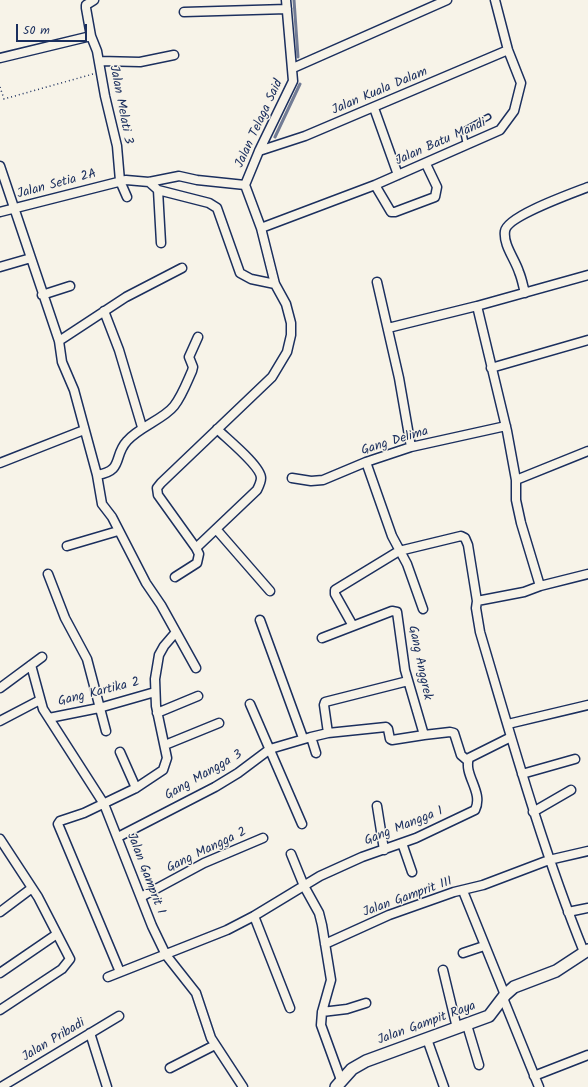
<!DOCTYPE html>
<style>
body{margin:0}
#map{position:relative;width:588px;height:1087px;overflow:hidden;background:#f7f3e8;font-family:Kalam,sans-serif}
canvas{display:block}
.scale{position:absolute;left:16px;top:24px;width:71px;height:18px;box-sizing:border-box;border:2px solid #1b2f5e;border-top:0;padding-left:5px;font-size:12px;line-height:14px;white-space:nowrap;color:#1b2f5e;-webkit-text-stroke:3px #f7f3e8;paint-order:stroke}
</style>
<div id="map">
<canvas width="588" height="1087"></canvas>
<div class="scale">50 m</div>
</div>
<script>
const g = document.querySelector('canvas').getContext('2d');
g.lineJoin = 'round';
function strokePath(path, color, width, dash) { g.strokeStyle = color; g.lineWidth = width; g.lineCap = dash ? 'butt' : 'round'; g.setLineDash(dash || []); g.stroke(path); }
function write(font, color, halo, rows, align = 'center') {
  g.font = font + ' Kalam,sans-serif'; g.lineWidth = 3; g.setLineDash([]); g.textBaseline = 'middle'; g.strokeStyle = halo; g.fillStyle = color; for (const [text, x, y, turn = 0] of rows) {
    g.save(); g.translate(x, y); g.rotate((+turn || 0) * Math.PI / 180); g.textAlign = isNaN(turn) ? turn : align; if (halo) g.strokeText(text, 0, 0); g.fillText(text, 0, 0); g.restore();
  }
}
const stream = new Path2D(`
 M294,0L298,57
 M275,137L300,84`);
const path = new Path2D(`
 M0,87L4,99L93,74`);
const lane = new Path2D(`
 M466,145L463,131L488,117`);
const street = new Path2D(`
 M94,0L86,5V8L91,36L97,51L105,96L117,146L120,181L127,197
 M184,12L287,9
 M0,58L91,36
 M99,61L140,62L174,55
 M293,68L447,0
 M374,108L398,175
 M259,151L305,136L508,50
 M0,166L59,341L62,362L74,390L97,475L102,504L112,517L146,583L161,605L196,668
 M149,182L158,190L209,203L217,208L240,273L251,279L275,284
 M245,185L259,151L293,81L286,0
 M375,185L391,212H395L435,197L437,187L426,164
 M158,190L161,243
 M0,212L126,180L149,182L179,176L197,180L245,185
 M261,228L375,185L500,130L514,111L521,83L508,50L495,0
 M0,267L31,258
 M377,282L399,378L411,447
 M525,293C523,286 522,279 519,272C515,259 503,245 505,231C507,216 573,193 588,187
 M42,295L70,286
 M104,311L119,350L142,427
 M388,328L477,306
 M59,341L126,297L182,268
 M491,368L588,340
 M217,429C226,438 261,466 261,478C261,482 259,486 257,490L196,548L158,495L157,488L161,483L272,377L287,352L291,335V323L286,304L275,284L261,228L245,185
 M366,462L392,536L407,564L423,609
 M0,463L84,430
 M97,475C124,471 113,456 127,441C139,427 164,419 174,406C182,396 187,382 192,371L193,367L189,357L198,337
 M292,478L311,481L323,480L366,462L411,447L506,426
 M516,480L588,451
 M216,529L270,591
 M67,546L118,531
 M48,574L65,618L87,659L106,731
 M175,577L197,563L199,554L196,548
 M540,586L588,574
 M260,620L303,738
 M353,626L335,594V590L399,551L461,536L465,538L468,545L477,601
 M322,638L392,611L397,612L405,670L424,735L450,732L454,733L461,755L468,761
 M31,665L43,709L104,804L152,926L166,955L196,993L211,1038L243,1087
 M0,688L42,657
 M250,704L302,824
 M157,713L198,696
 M49,718L99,708L155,692
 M0,721L40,700
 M508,724L588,705
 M328,733L324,705L325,702L408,681
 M311,737L328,733L386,727L388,729L390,739L392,740L424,735
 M165,745L219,723
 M120,752L136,788
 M522,774L575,759
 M377,806L384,850
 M533,812L571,790
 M118,837L215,787L238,773L270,749L311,737L316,753
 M0,839L38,897L70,959L62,969L0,1010
 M402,843L412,872
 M291,854L304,886L319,913L322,925L331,980L322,1012L321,1025L341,1080
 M463,891L505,995
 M141,897L204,863L263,838
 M0,912L32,888
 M568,912L588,908
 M254,916L290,1008
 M325,944L389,915L454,892L483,885L549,860L588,851
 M584,952C542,848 512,740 480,632L476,608L477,601L524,592L540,586L521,523L516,500V480L507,431L477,306L588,275
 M463,953L484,946
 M443,970L457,1028
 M120,972L58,824L60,821L84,813L136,788L163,770L167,758L156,706L155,679L159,655L164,646L176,632
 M0,973L57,934
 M108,977L227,930L254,916L320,876L362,857L416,838L475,810C484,792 463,775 469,758L511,737
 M503,998L539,1087
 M322,1012L347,1009L366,1003
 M467,1025L479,1065
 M90,1033L107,1087
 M427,1039L444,1087
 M170,1068L215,1045
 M534,1076L588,1055
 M1,1087L119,1016`);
const secondary = new Path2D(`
 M336,1087L352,1069L366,1061L489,1016L505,995L514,987L556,971L588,950`);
const streetNames = [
 ["Jalan Kuala Dalam",380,92,-23],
 ["Jalan Melati 3",120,105,79],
 ["Jalan Telaga Said",260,124,-65],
 ["Jalan Batu Mandi",441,143,-24],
 ["Jalan Setia 2A",57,185,-15],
 ["Gang Delima",395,442,-17],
 ["Gang Anggrek",419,663,78],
 ["Gang Kartika 2",99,693,-14],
 ["Gang Mangga 3",204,776,-30],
 ["Gang Mangga 1",404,827,-22],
 ["Gang Mangga 2",207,851,-26],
 ["Jalan Gamprit I",145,874,69],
 ["Jalan Gamprit III",408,898,-20],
 ["Jalan Gampit Raya",427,1024,-20],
 ["Jalan Pribadi",54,1041,-31]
];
strokePath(stream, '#727c95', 3);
strokePath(lane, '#1b2f5e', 7);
strokePath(street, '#1b2f5e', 11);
strokePath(secondary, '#1b2f5e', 14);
strokePath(path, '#1b2f5e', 1.5, [1, 3]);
strokePath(lane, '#f7f3e8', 4);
strokePath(street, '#f7f3e8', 8);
strokePath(secondary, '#f7f3e8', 11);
write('13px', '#1b2f5e', '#f7f3e8', streetNames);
</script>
